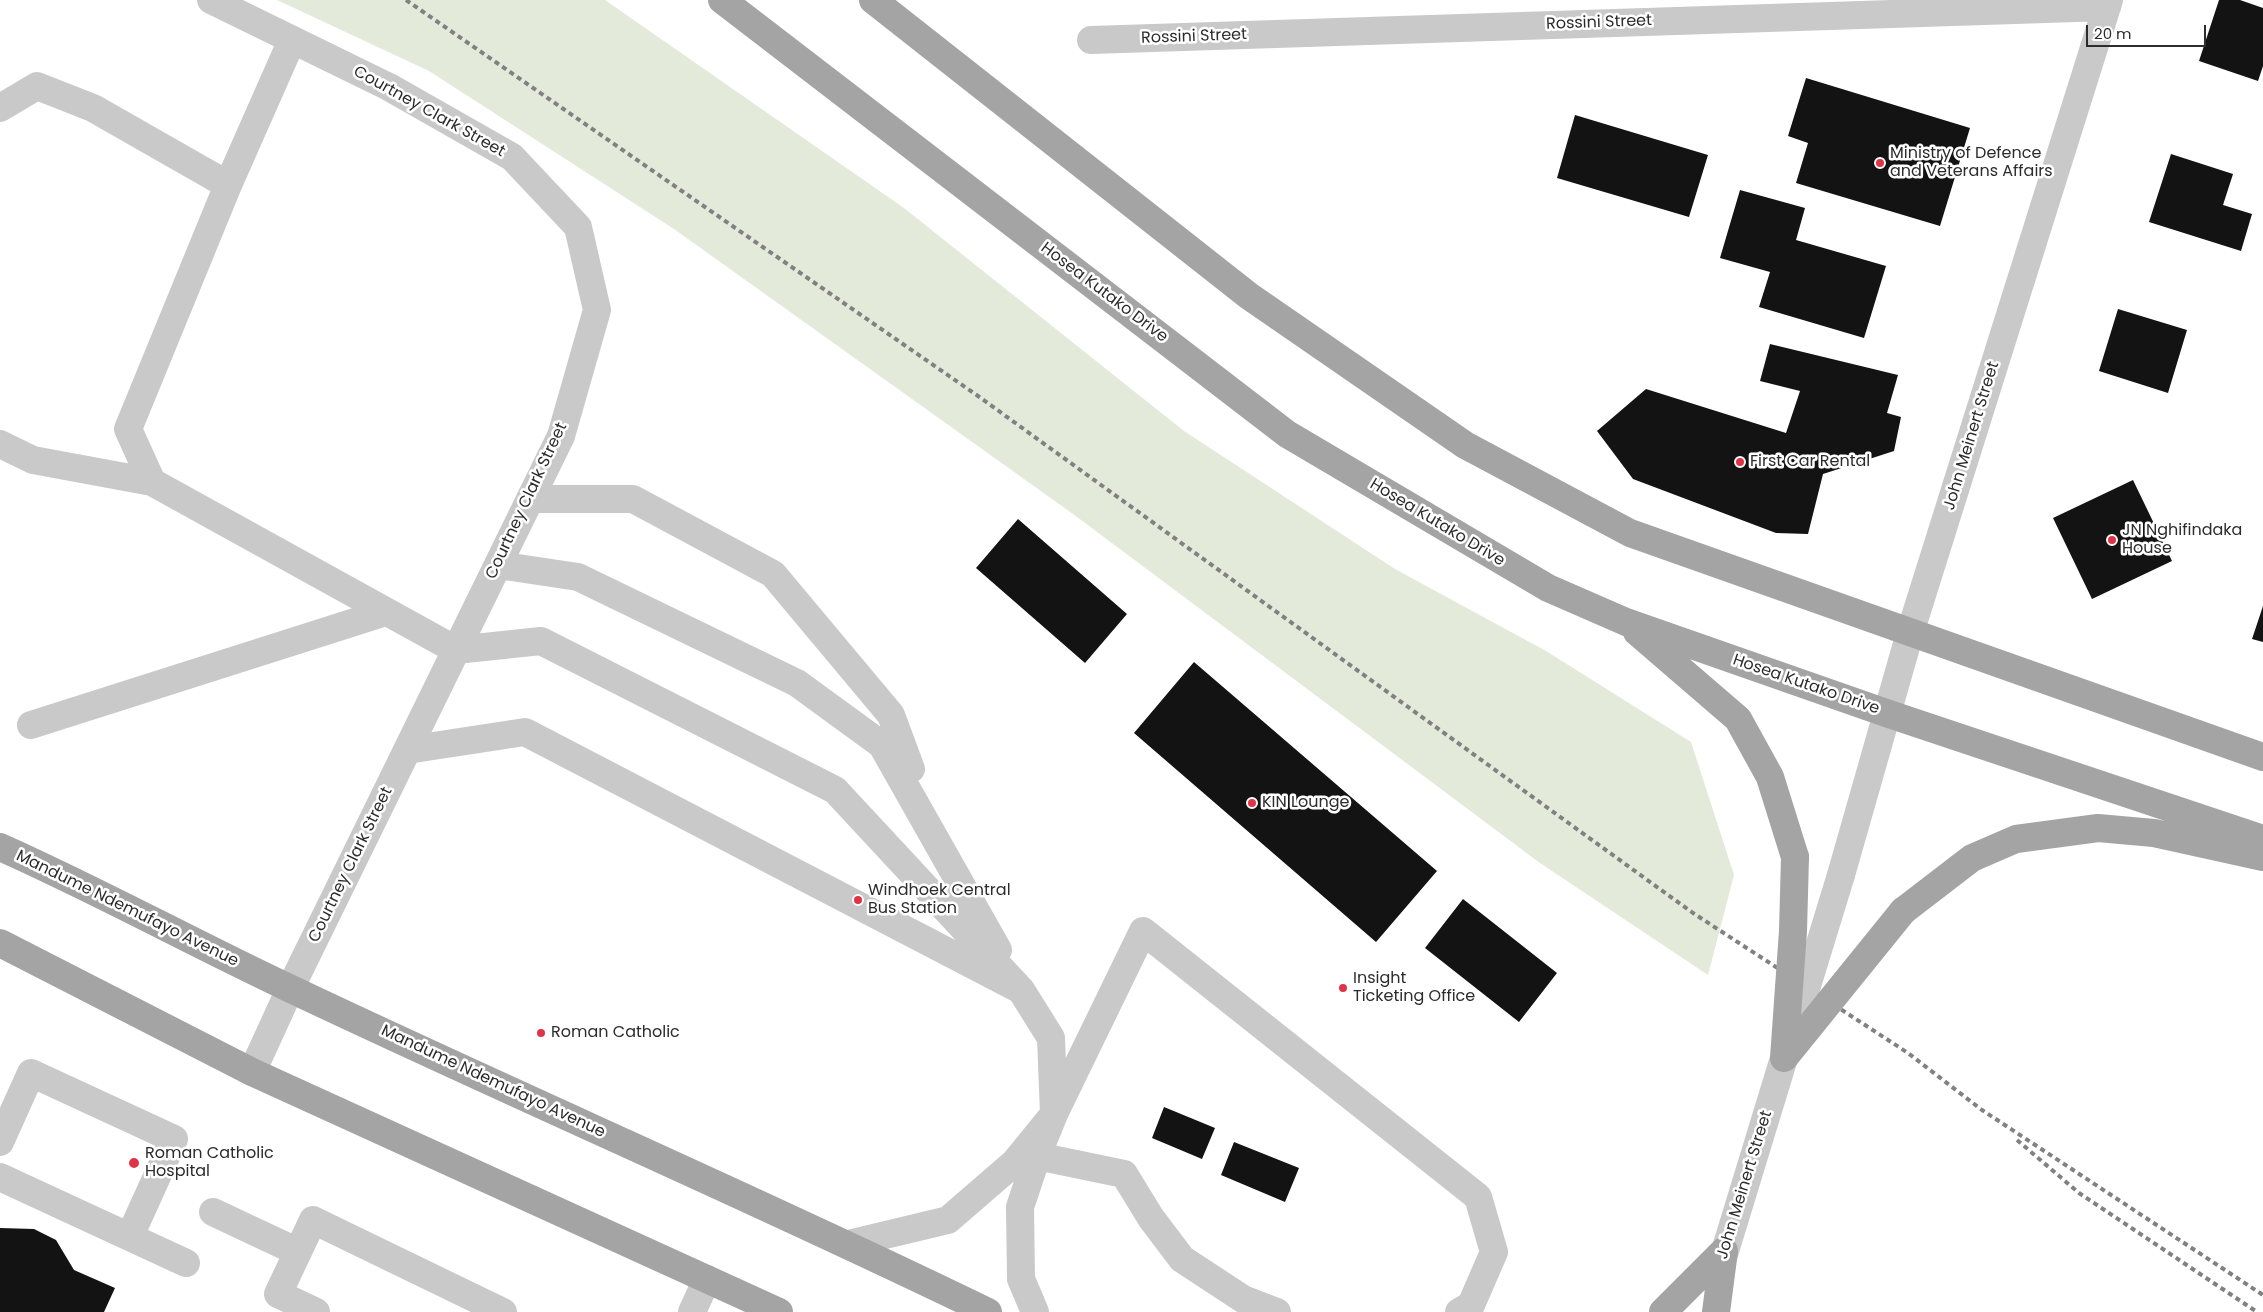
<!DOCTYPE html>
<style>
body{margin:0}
#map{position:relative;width:2263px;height:1312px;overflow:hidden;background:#fff;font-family:Poppins,sans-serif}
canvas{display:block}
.scale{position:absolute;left:2086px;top:25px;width:120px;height:22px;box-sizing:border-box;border:2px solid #2c2c2c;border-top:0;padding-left:6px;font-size:15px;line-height:18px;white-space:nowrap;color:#2c2c2c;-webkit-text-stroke:4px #fff;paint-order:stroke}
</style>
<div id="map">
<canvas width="2263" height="1312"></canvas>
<div class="scale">20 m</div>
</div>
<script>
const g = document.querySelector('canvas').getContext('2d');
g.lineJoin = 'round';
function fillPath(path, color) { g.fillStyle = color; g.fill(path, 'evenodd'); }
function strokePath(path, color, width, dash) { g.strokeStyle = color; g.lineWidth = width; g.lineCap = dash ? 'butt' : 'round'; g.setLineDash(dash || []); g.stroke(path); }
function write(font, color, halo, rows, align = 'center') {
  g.font = font + ' Poppins,sans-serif'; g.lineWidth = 5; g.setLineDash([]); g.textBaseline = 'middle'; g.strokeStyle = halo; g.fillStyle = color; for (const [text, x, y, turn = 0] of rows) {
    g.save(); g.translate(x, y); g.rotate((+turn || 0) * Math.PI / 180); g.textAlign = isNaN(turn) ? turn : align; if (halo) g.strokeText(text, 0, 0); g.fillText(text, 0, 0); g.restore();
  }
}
const green = new Path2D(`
 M277,0H605L904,208L1184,431L1395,569L1546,651L1691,742L1734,875L1708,975L1540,863L1073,514L674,229L429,71Z`);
const building = new Path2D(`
 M2219,0H2240L2263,8V66L2258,81L2199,61Z
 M1806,78L1970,128L1940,226L1796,183L1808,143L1788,136Z
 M1575,115L1708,155L1689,217L1557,178Z
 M2171,154L2233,174L2223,205L2252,214L2241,251L2149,222Z
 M1740,190L1805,208L1796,240L1886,266L1864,338L1759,307L1770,272L1720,258Z
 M2118,309L2187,330L2168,393L2099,371Z
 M1770,344L1898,375L1887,413L1901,417L1894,451L1823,474L1808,534L1776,533L1633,479L1597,431L1646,389L1786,433L1800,391L1760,381Z
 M2133,480L2172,561L2092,599L2053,518Z
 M1018,519L1127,614L1085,663L976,568Z
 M2263,606V642L2252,639Z
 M1194,662L1437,871L1376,942L1134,733Z
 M1463,899L1557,973L1519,1022L1425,948Z
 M1164,1107L1215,1128L1202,1159L1152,1138Z
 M1234,1142L1299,1168L1285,1202L1221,1175Z
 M0,1228L34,1229L56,1240L74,1270L115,1288L104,1312H0Z`);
const minor = new Path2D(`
 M211,0L389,87L512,157L578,227L597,310L561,436L290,989L252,1072
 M292,40L228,185L128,429L152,482L456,650L541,641L835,790L1021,990
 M1091,40L2107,7
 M0,108L37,86L93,108L228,185
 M0,444L33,460L152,482
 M530,499H633L773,574L891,715L911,769
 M498,565L578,577L797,683L882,745L998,950
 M31,725L386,612
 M407,750L525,732L1021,990L1051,1038L1054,1114L1015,1162L948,1220L848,1244
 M1841,875L1910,633L2109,0
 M0,1142L31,1073L174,1139L130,1236
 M1037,1156L1124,1174L1151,1218L1182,1259L1243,1299L1277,1312
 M0,1177L186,1263
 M213,1212L298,1252
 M1718,1274L1784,1058
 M316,1312L278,1294L313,1220L503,1312
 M692,1312L707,1279
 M1035,1312L1021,1279L1020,1207L1037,1156L1054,1114L1143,931L1478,1197L1494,1252L1471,1305L1459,1312`);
const major = new Path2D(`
 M722,0L1287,434L1548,588L1626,622L1889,714L2263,839
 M873,0L1249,296L1465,445L1630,533L2263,757
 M1637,632L1738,719L1770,777L1795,857
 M0,847C99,891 193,943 291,989C523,1099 758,1200 988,1312
 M1903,911L1972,858L2016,839L2098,828L2154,833L2263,857
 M0,943L252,1072L779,1312
 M1663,1312L1724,1251
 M1716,1312L1724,1251`);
const rail = new Path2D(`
 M406,0L978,396L1693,913L1908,1053L1982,1110L2263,1295
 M2017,1140L2079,1193L2257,1312`);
const minorBridge = new Path2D(`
 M1791,1038L1841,875`);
const majorBridge = new Path2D(`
 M1784,1058L1793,931L1795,857
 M1784,1058L1903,911`);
const markers = [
 [1880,163,5,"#de3448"],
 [1740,462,5,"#de3448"],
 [2112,540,5,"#de3448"],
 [1252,803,5,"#de3448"],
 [858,900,5,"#de3448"],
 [1343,988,5,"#de3448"],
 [541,1033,5,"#de3448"],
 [134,1163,6,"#de3448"]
];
const streetNames = [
 ["Rossini Street",1599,23,-2],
 ["Rossini Street",1194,37,-2],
 ["Courtney Clark Street",429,112,29],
 ["Hosea Kutako Drive",1104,293,37],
 ["John Meinert Street",1972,436,-73],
 ["Courtney Clark Street",527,501,-65],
 ["Hosea Kutako Drive",1437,523,31],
 ["Hosea Kutako Drive",1806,685,19],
 ["Courtney Clark Street",351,865,-64],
 ["Mandume Ndemufayo Avenue",127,909,26],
 ["Mandume Ndemufayo Avenue",493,1082,25],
 ["John Meinert Street",1745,1185,-73]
];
const poiNames = [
 ["Ministry of Defence",1890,154],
 ["and Veterans Affairs",1890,172],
 ["First Car Rental",1750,462],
 ["JN Nghifindaka",2122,531],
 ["House",2122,549],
 ["KIN Lounge",1262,803],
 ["Windhoek Central",868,891],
 ["Bus Station",868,909],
 ["Insight",1353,979],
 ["Ticketing Office",1353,997],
 ["Roman Catholic",551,1033],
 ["Roman Catholic",145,1154],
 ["Hospital",145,1172]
];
fillPath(green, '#e3eada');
fillPath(building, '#131313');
strokePath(minor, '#c9c9c9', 28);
strokePath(major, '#a4a4a4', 28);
strokePath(rail, '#818181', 4, [5, 4]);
strokePath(minorBridge, '#c9c9c9', 28);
strokePath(majorBridge, '#a4a4a4', 28);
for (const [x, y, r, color] of markers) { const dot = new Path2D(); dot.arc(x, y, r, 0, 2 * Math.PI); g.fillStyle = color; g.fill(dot); strokePath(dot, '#fff', 2); }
write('16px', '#2c2c2c', '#fff', streetNames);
write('16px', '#2c2c2c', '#fff', poiNames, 'left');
</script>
